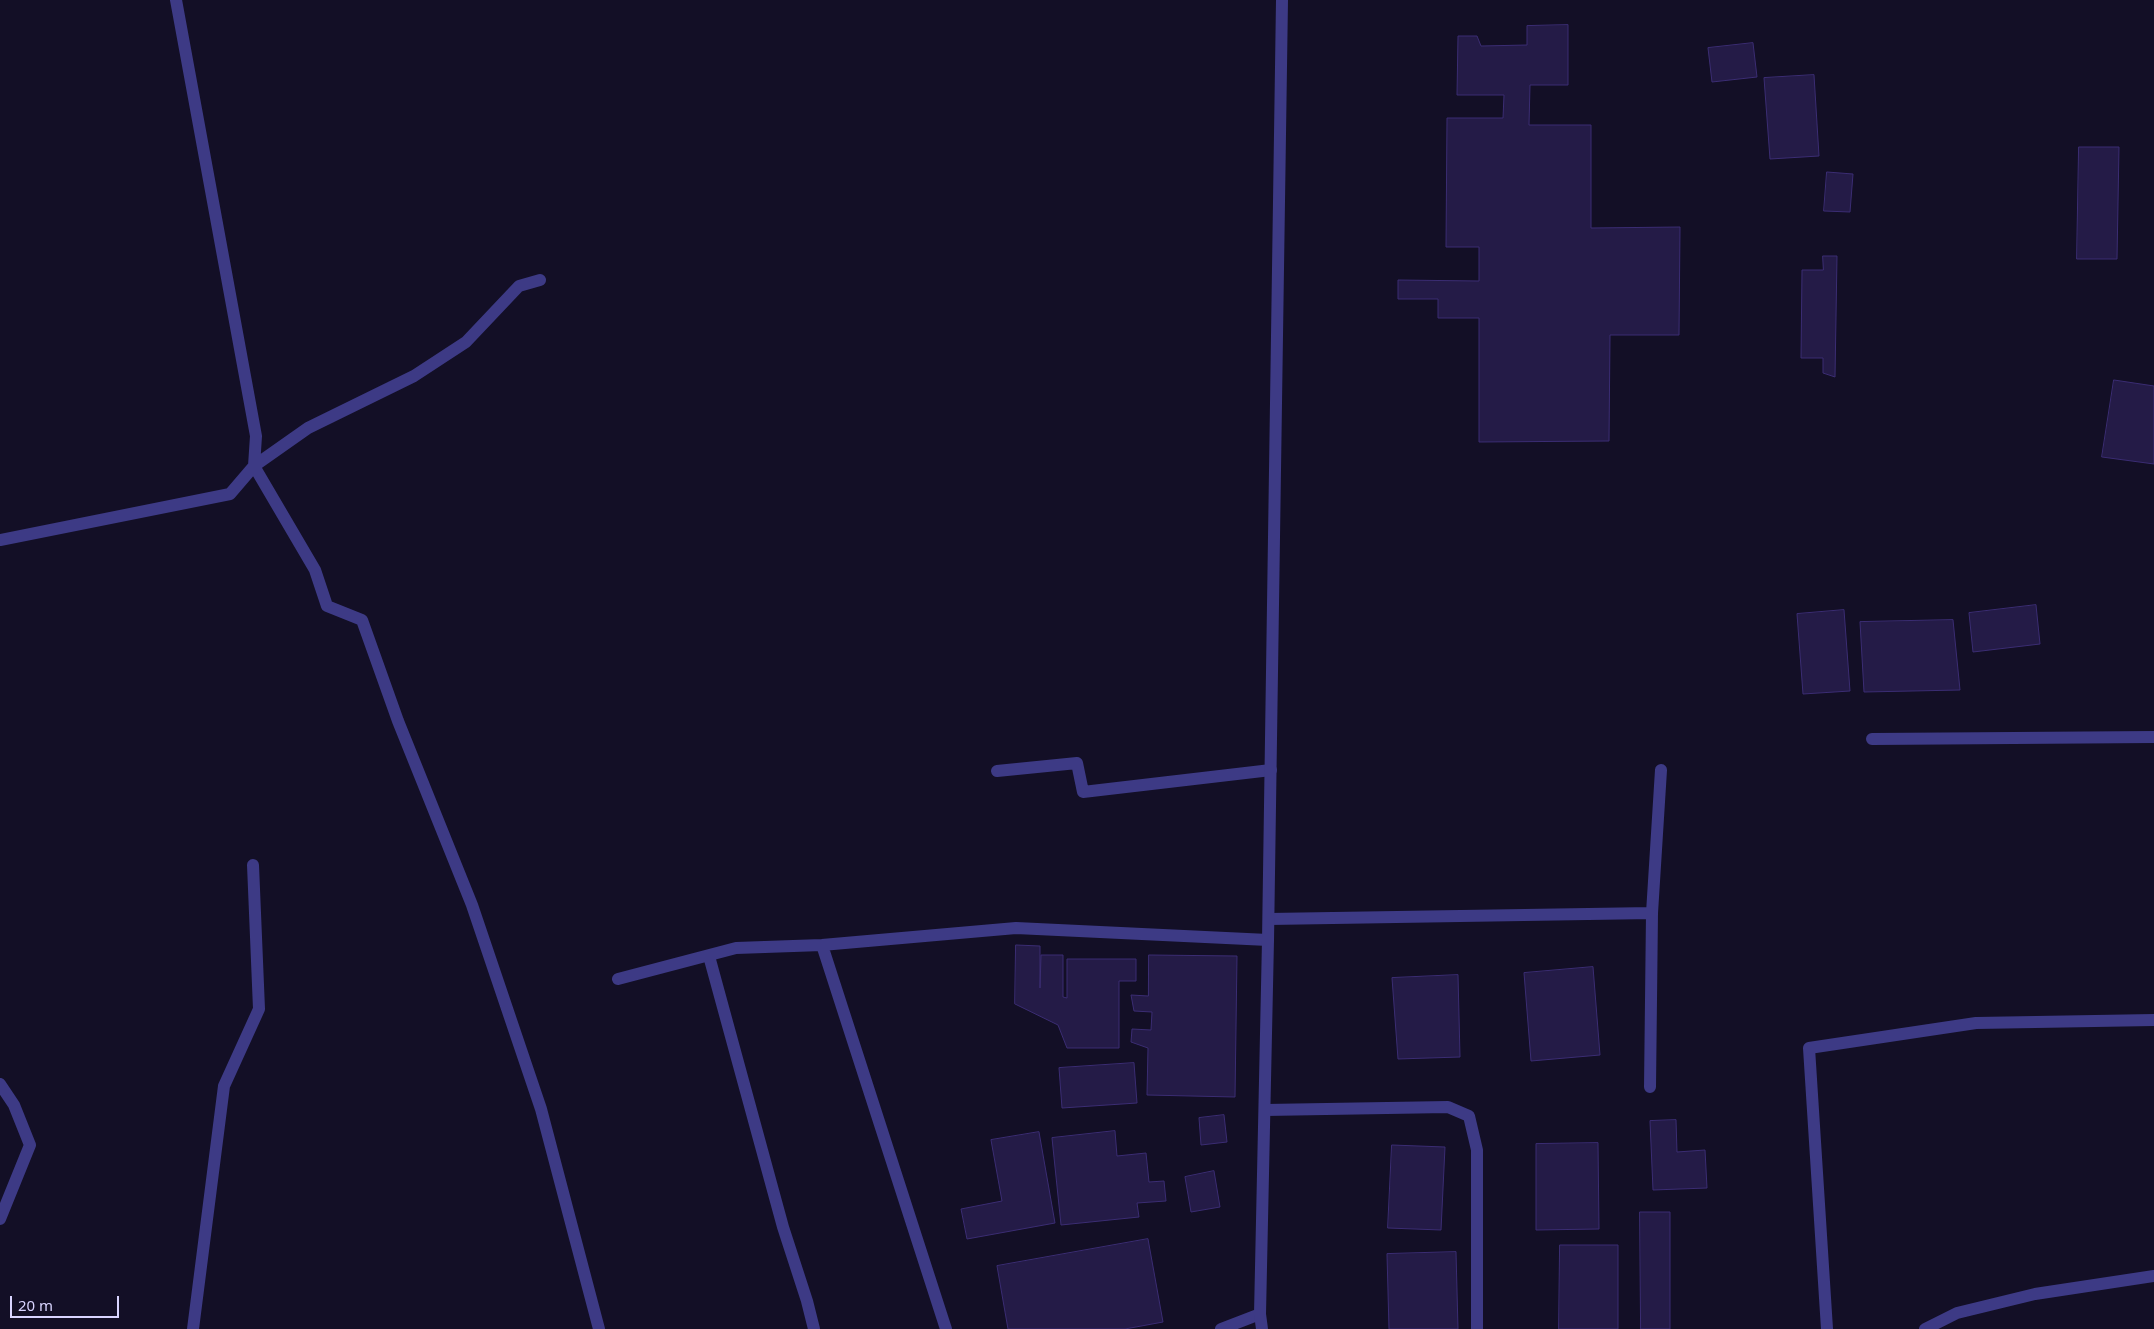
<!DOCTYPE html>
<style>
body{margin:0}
#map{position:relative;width:2154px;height:1329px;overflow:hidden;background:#130f26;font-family:"Noto Sans",sans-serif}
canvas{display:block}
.scale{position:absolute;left:10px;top:1296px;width:109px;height:22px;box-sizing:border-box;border:2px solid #d9d4ff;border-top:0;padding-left:6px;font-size:15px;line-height:18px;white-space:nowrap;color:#d9d4ff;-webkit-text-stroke:4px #130f26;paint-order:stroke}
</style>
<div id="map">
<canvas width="2154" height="1329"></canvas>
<div class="scale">20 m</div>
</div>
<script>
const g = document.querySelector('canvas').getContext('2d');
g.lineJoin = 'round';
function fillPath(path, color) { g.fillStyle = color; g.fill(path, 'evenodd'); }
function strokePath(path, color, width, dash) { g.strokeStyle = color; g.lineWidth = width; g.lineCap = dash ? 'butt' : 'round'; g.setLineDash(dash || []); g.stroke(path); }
const building = new Path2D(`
 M1568,25V85H1530L1529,125H1591V228L1680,227L1679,335H1610L1609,441L1479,442V318H1438V299H1398V280L1479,281V247H1446L1447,118H1503L1504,95H1457L1458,36H1477L1481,46L1527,45V26Z
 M1753,43L1757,77L1712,82L1708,48Z
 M1814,75L1819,156L1770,159L1764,78Z
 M2079,147H2119L2117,259H2077Z
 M1827,172L1853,174L1850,212L1824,211Z
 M1823,256H1837L1835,377L1823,373V358H1801L1802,270H1823Z
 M2114,380L2154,386V464L2102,457Z
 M2036,605L2040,644L1973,652L1969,613Z
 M1844,610L1850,691L1803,694L1797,614Z
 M1953,620L1960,690L1864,692L1860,622Z
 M1016,945L1040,946V988L1041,955H1063V997L1067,998V959H1136V981H1119V1048H1067L1058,1025L1015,1004Z
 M1149,955L1237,956L1235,1097L1147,1095L1148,1048L1131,1042L1132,1029L1151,1030L1152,1012L1134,1011L1131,995L1148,996Z
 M1593,967L1600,1055L1531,1061L1524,973Z
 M1458,975L1460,1057L1398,1059L1392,978Z
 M1134,1063L1137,1103L1062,1108L1059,1068Z
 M1224,1115L1227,1142L1201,1145L1199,1118Z
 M1676,1120L1677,1152L1705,1150L1707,1188L1653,1190L1650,1121Z
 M1115,1131L1117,1156L1146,1153L1149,1182L1164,1181L1166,1201L1137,1203L1139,1217L1061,1225L1052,1138Z
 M1039,1132L1055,1223L967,1239L961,1209L1002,1201L991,1140Z
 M1598,1143L1599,1229L1536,1230V1144Z
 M1392,1145L1445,1147L1441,1230L1388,1228Z
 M1214,1171L1220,1207L1191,1212L1185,1177Z
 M1640,1212H1670V1329H1641Z
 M1148,1239L1163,1322L1125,1329H1008L997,1266Z
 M1560,1245H1618V1329H1559Z
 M1456,1252L1458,1329H1389L1387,1254Z`);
const minor = new Path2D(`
 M540,280L519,286L466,342L414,376L308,428L254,466L315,570L327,606L362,620L398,721L472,905L541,1109L599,1329
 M0,540L230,494L254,466L256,436L176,0
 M1872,739L2154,737
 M997,771L1077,763L1083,792L1271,770
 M1269,919L1652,913
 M822,945L946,1329
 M709,956L783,1227L807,1301L814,1329
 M618,979L736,948L822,945L1016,928L1268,940
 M0,1084L14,1105L30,1145L0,1219
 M1650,1087L1652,913L1661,770
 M1265,1110L1448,1107L1469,1116L1477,1150V1329
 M193,1329L224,1086L259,1009L253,865
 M1221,1329L1260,1314
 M1827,1329L1809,1048L1976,1023L2154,1020
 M1925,1329L1957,1313L2035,1294L2154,1276`);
const tertiary = new Path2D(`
 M1262,1329L1260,1314L1268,940L1282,0`);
fillPath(building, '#241b47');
strokePath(building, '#3b2d73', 1);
strokePath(minor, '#3d3a85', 12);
strokePath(tertiary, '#3d3a85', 12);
</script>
